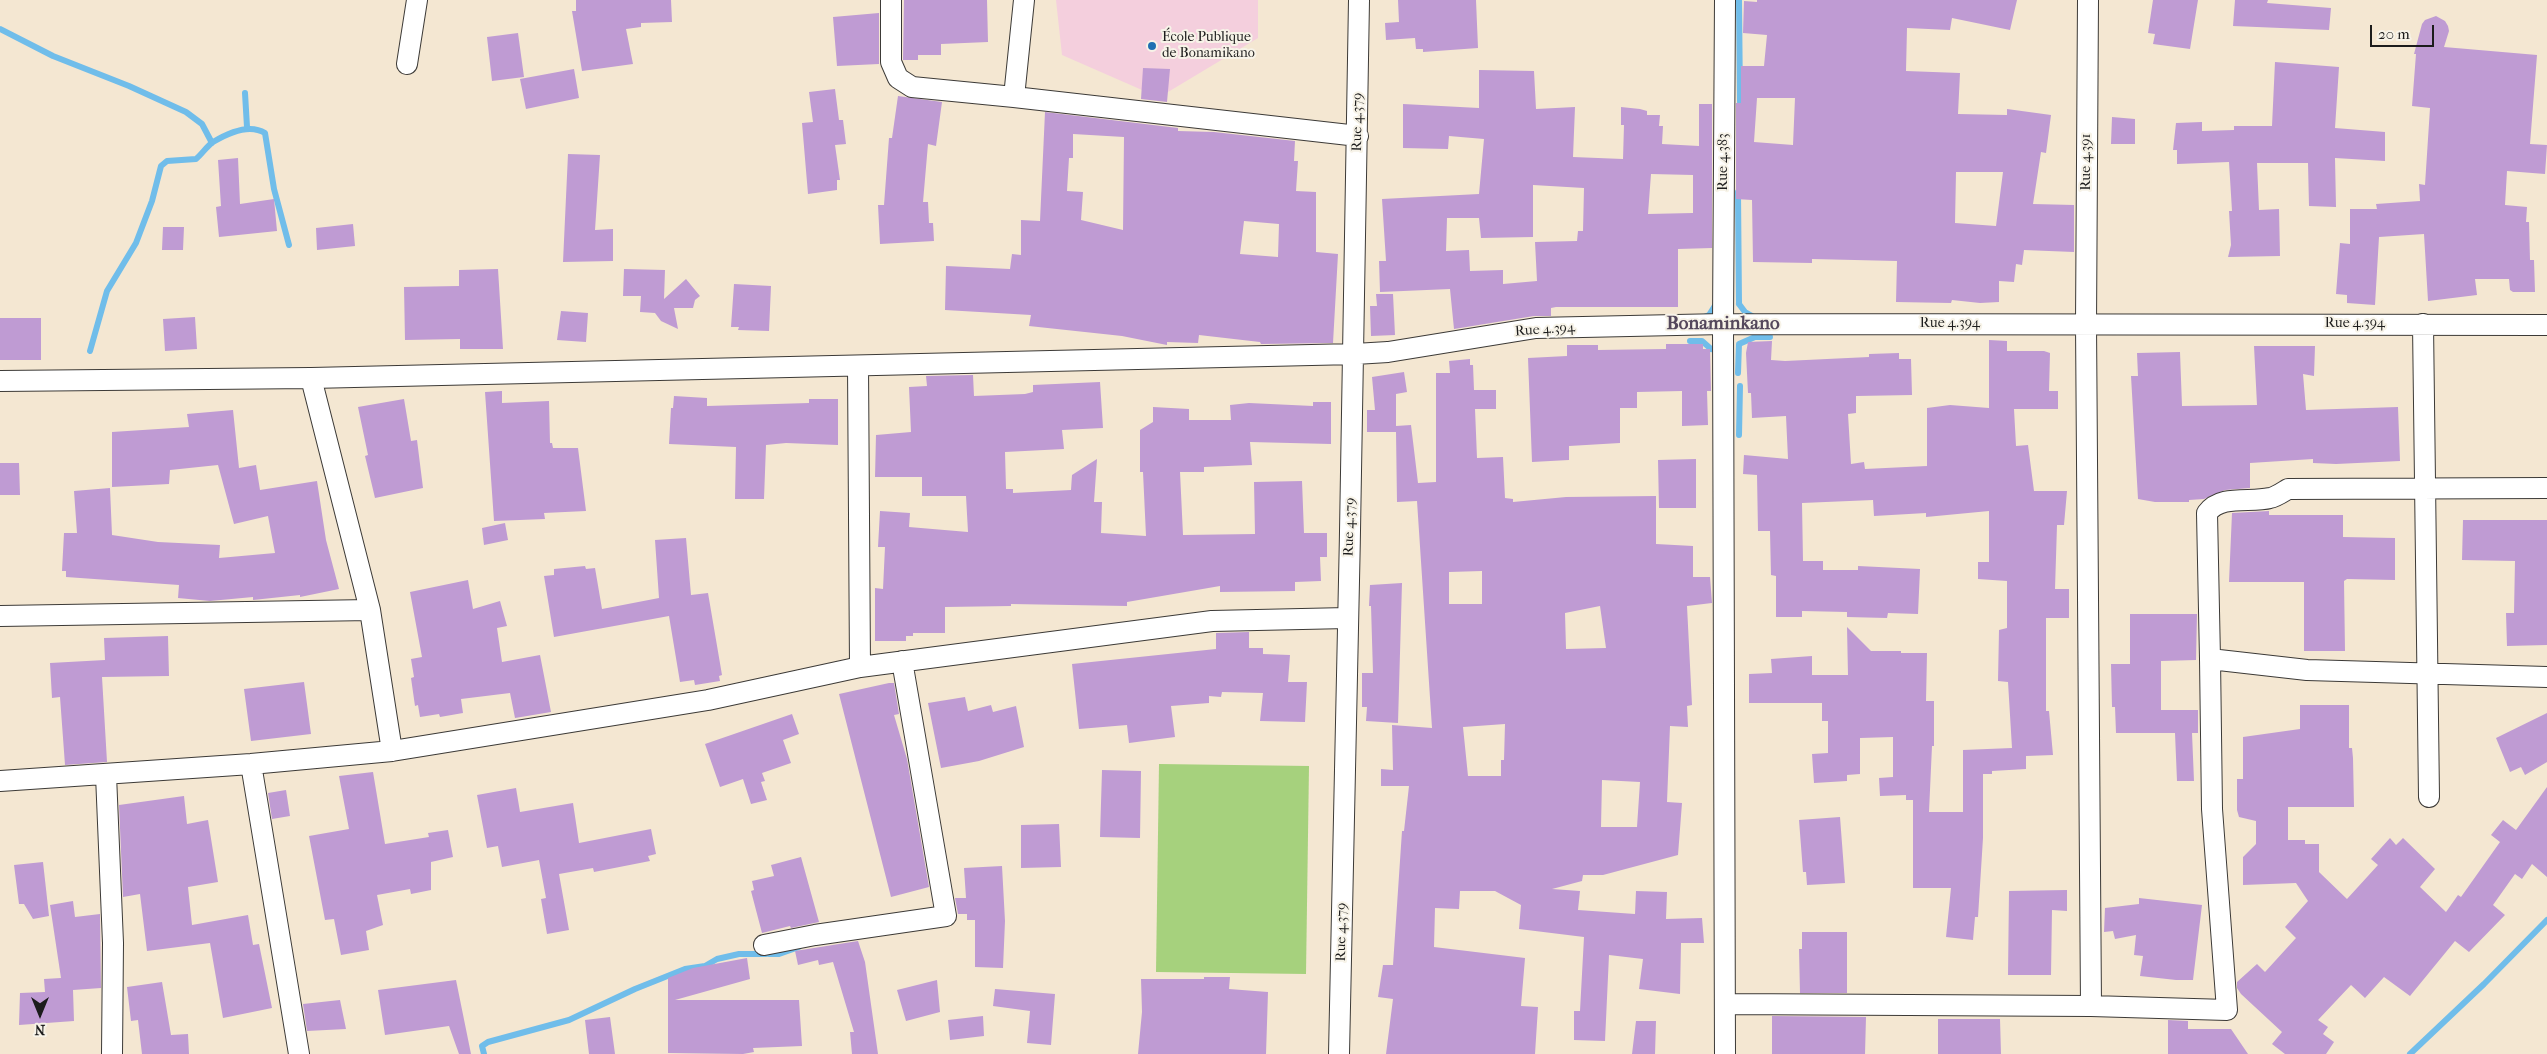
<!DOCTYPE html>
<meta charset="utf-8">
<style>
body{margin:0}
#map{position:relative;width:2547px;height:1054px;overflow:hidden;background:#f4e7d2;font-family:"IM FELL French Canon",serif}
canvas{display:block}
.north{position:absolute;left:15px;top:989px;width:50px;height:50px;-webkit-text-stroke:4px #f7f3e8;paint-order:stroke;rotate:180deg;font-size:14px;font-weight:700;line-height:20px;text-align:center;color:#1c1c1c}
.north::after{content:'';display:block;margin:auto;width:18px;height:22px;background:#1c1c1c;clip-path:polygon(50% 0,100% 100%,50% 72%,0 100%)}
.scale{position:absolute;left:2370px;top:25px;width:64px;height:22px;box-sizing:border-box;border:2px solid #1c1c1c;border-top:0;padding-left:6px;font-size:15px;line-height:18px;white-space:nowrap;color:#1c1c1c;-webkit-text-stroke:4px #f7f3e8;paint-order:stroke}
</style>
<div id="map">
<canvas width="2547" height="1054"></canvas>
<div class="north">N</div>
<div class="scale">20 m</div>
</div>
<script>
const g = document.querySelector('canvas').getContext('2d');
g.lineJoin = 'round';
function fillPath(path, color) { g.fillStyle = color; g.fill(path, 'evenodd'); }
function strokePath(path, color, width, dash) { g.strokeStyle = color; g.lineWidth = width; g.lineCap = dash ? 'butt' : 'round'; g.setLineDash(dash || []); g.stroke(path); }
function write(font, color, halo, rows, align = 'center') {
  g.font = font + ' "IM FELL French Canon",serif'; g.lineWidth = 4; g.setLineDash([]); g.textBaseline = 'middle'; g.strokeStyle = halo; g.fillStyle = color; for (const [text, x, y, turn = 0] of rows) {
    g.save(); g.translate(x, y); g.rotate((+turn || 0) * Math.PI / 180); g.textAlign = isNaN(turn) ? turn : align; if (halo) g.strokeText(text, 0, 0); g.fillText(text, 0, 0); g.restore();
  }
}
const built = new Path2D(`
 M1056,0H1258V38L1168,92L1142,90L1062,55Z`);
const green = new Path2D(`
 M1159,764L1309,766L1306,974L1156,972Z`);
const stream = new Path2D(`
 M1739,0L1740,102
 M0,29L53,56L129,86L186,112L202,124L212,143
 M245,93L247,127
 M1738,192L1739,304
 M1739,304L1745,312L1754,317
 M1702,318L1709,315L1716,304
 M1690,341H1702L1711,349
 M90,351L107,291L136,243L152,201L161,166L167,161L196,159C202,154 207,146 213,142C228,133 249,123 265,133L274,189L289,245
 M1738,373L1739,344L1755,337H1770
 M1739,435L1740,386
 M769,954H779L799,947
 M484,1054L482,1046L488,1042L569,1020L635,989L685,969L705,966L717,959L739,954H766
 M2410,1054L2484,984L2547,920`);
const building = new Path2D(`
 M576,0H671L672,22L641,23V27L626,29L633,64L582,71L572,11H576Z
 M904,0H987L988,42L941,44V55H918V60H903Z
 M1398,0H1476L1478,48L1423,52V49H1416L1415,38L1386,40L1385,23L1399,22Z
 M1757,0H2017L2010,30L1952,18L1950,30L1907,28L1906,71L1960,73L1958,114L2007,115V109L2051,115L2046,153L2041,152L2033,204L2074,205V252L2024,250L2022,265L2016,264L2014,282L1999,281V302L1980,303L1952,300L1951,303L1896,302L1897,261L1812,259V263L1753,262L1752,200L1736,199V103H1741V66H1764L1767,35L1743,33L1744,1L1757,2ZM1757,98H1795L1793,145L1754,142ZM1956,172H2003L1996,226L1955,223Z
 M2153,0H2198L2190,49L2153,44L2155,34L2148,33Z
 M2235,0H2268L2267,3L2331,8L2329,30L2233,26Z
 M879,13V64L837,66L833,17Z
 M2436,16L2445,21L2448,26L2449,31L2444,47L2537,55L2530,144L2547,145L2545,174L2507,171L2505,205L2527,207L2526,222H2529L2530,260H2534L2535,292H2513L2510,290L2509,279H2475L2477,295L2428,301L2424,234L2379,237L2375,305L2347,303V295L2336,294L2340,243L2350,244V209H2377L2376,204L2420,201L2419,184L2425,185L2430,108L2412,106L2416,54H2414L2422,24L2425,20Z
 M518,33L524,77L492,81L487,37Z
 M2275,62L2339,67L2335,128L2385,132V161L2335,158L2336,207L2309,206L2308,163H2257L2259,210L2279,209L2280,256L2228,257L2231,245L2229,211H2232L2229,162L2177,164V150H2173L2176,123L2202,122V131L2234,130V126H2272Z
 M1143,68L1170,69L1167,102L1141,99Z
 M574,69L579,98L526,109L520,79Z
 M1479,70L1534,71L1536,109L1575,107L1573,157L1623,159L1624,125H1621V107L1640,109L1647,111V115H1660L1659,126H1663L1662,144L1699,146V104H1712V248L1678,249V307H1556L1551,308V316H1534L1454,329L1450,289L1380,292L1379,261H1386L1382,199L1479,194L1484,139L1449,136L1448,149L1403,148V104L1479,108ZM1651,174L1693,175V213L1648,214ZM1533,185L1584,188L1583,231H1578L1577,241L1535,242L1537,281L1503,284V270L1470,271L1469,250L1446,251L1447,218H1479L1481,238L1533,237Z
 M835,89L839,120H843L846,144L835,145L840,180H837V190L808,194L802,123L813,122L809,92Z
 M898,96L942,102L936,146L928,144L923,202H928L929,223H933L934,241L880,244L878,205H884L889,138H892Z
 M1045,112L1178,128V131L1214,132L1295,141L1294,161H1298L1296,191L1316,192V252L1338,254L1333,343L1261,344L1260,342L1199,335L1198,343L1167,342V345L1122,336L1029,326L1031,315L945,310L946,266L1010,269L1012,254L1021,255V220L1040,221ZM1073,134L1124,137L1123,230L1081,220L1083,192L1067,191L1069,158H1073ZM1244,221L1279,224L1278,257L1240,254Z
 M2112,117L2135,119V144H2111Z
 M568,154L600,155L595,230L613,229V261L563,262Z
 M238,158L240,204L274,199L277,231L219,237L216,207L221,206L218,160Z
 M353,224L355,246L317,250L316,228Z
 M163,227H184L183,250H162Z
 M498,269L503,349H460V339L405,340L404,287L459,286V270Z
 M624,269L665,270L664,299L686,279L700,296L695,300L693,308H674L678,329L661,321L655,313L640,312L641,296H623Z
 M734,284L771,286L769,331L738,330L739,327H731Z
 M1376,294H1393L1395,335L1371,336L1370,306H1377Z
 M561,311L588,313L586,342L557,340Z
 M195,317L197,349L165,351L163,319Z
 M0,318H41V360H0Z
 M1989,340L2007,341V351H2044L2050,353L2049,391H2058V409H2014L2016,446L2028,445L2034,491H2067L2064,525H2057L2055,589H2069V618H2046V711H2049L2053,755L2026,756V769L1992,771V774H1983V838L1978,917H1975L1973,940L1946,937L1951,888H1913V800H1906V795L1880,796L1879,778L1893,777V737L1860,738V774L1847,775V781L1814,783L1812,754L1828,753V721H1822V703H1749V674L1772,673L1771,659L1812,656V675H1848L1847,627L1871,651H1901V653H1927L1926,701H1934V746H1932L1929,812H1963V750L2012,748L2008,682L1998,681L1999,630L2007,628V581L1978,579V562H1989V511L1926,517V513L1874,516L1873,500L1802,503L1803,561H1823V570H1858V566L1920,569L1918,614L1888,613L1887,618L1847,617V612L1802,611V617H1776V576L1771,575L1770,531H1758L1757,475L1743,474L1744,455L1788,459L1786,416L1752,418L1751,393H1748L1746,353L1748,342L1772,341L1771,360L1785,361L1869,357V354L1899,353V359H1911L1912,395L1856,396V413L1848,414L1851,464L1864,462L1865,469L1927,466V408L1950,405L1989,408Z
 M1666,344H1703V349H1710L1711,391H1707L1708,425L1682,426V391L1637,392V408H1620V443L1569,446V460L1532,462L1528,358L1567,356V345H1598V350L1666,349Z
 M2254,346H2315L2314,376L2303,374L2306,410L2398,407L2400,461L2336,464L2313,463V459L2250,463V488L2225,490L2204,499L2189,500V502H2155L2138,499L2131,376H2138L2137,353L2180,352L2182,406L2257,405Z
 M1470,359V365H1473L1474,390H1496V409H1475L1477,458L1503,457L1505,498L1513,499V502L1566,497L1656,496V544L1693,546V577H1710L1712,603L1687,606L1692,705L1687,706L1688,727L1670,726L1667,802L1682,803L1678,855L1603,875H1583L1582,881L1552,889L1580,891L1578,910L1635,914L1636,891L1667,892L1666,919L1702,918L1704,943H1681L1680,994L1639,989L1643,959L1609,955L1605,1041L1574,1040V1011H1580L1584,937L1519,929L1521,905L1495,891H1460L1459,909L1435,908L1434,947L1525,958L1521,1006L1538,1007L1535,1054H1386L1393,999L1378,997L1383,965H1393L1402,831H1404L1409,786H1381V769L1393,770L1392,725L1432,728L1417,501L1397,502L1396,432H1367V410H1375L1372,377L1404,372L1407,392L1396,394V426L1411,425L1418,483L1436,482V373H1450L1449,361ZM1482,571V604H1449V572ZM1600,606L1606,648L1566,649L1565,613ZM1505,724L1504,760H1501V776H1468L1463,727ZM1602,780L1640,782L1637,827H1601Z
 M973,375L974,396L1025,394L1033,392V385L1100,382L1103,428L1062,430L1064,449L1005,452L1006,489H1013V493L1071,490L1072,475L1097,459L1094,502H1102L1101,533L1146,536L1143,472H1140V430L1153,422V407L1189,409V420H1231L1230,405L1249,403L1313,406V402H1331V444L1250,442L1252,465L1204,467V472H1180L1183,535L1255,534L1254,482L1302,481L1304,533H1327V557H1320L1321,581L1295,582V591L1220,592V586L1127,602V606L1011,604V606L945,607V633H913V636H906V641H875V588L883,589L885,547H878L880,511L910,513L909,527L968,532L966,496H922V477H875L876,435L911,432L909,387L927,386L926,376Z
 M502,391V403L549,401L550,443H552L553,448H578L586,511L544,513L545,519L494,521L485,392Z
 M674,396L707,398V406L809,403V399H838V445L786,443L766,445L764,499H735L736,447L669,444L671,408H673Z
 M404,399L411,441L417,440L423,488L375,498L365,456L368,455L358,407Z
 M233,410L239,468L256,465L260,490L317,481L326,540L339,589L300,597V595L253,600V597L210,601L178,598L179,585L66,577V571H62L64,533H77L74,491L110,488L112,535L158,542L220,545L219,558L275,553L268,516L234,524L218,465L170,470L169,484L112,487V432L189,427L187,414Z
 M1696,459V508H1659L1658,460Z
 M0,463H19L20,495H0Z
 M2269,511V515H2343V537L2395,538V580L2347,579L2344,581L2345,651H2304V582H2229L2232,513Z
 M2463,520H2547V645L2507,646L2506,613H2514L2515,561L2462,560Z
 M505,523L508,540L484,545L482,528Z
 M686,538L691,595L708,593L722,675L719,676L720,681L695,685L694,680L680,682L669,616L554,637L544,576L554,575V569L585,566L586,569L595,568L602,609L659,598L655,540Z
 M468,580L473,609L500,601L507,626L497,628L502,662L540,655L551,712L515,718L510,693L461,699L463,713L440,717L439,714L420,717L418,705L415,706L411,678L414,677L411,659L422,657L410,592Z
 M1402,583L1398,723L1366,721L1367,707H1362V673H1373L1371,606H1369L1370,585Z
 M2130,614H2197L2196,660L2161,661V710H2198V733H2192L2194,781H2177L2175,733H2116L2115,707H2112L2111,664H2130Z
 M1249,632V648H1263V654L1290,655L1288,682H1307L1305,722L1260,721L1263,693L1222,692L1221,697L1209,696V703L1171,706L1175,737L1129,743L1127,725L1079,729L1072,664L1216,649V633Z
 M168,636L169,676L102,677L107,762L65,765L60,697L52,698L50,663L105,660L104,638Z
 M304,682L311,734L251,741L244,689Z
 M889,683H894L899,714L894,715L907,759L929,887L891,897L839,694Z
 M965,697L968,711L991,705L993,712L1016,706L1024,747L979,761L941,768L928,703Z
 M2300,705H2349V748H2352L2353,758L2354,807H2288V840H2305V844H2319V872L2347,899L2378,865L2371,859L2390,838L2396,845L2403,838L2435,869L2420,887L2446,912L2458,895L2461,897L2500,842L2491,835L2503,820L2516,830L2547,787V877L2532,864L2522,879L2515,874L2493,905L2505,915L2469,952L2455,941L2410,996L2384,977L2365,998L2351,985L2318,1020L2328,1027L2323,1034L2334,1042L2326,1054H2285L2272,1044L2282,1032L2241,994L2237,988V982L2257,964L2265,972L2296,938L2285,927L2308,901L2296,883L2243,885V857L2256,844V821L2239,817L2237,810V779H2243V737L2300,729Z
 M2547,713V762L2525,775L2521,767L2510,772L2496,738Z
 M792,714L799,734L783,740L791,763L762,773L765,781L761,782L767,800L751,804L743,779L720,787L705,744Z
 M1102,770L1141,771L1140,838L1100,837Z
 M373,772L385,844L429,837L428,833L448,830L453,857L431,862V890L411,894L410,889L377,895L383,925L366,931L369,950L341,955L334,919L325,920L309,836L349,829L339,776Z
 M516,788L520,812L573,803L579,843L651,829L656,854L648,856L650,861L594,872L593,868L559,874L569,930L547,934L541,899L546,898L539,860L502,867L498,846L487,848L477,795Z
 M286,790L290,816L272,819L268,793Z
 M184,796L187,824L208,820L218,882L188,887L192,925L248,915L253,945L259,944L272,1008L223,1018L210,943L147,951L140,894L123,897L119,805Z
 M1840,817L1845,883L1807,885L1806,872H1803L1799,820Z
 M1059,824L1061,867L1021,868V825Z
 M801,857L819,922L791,928L790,926L762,933L751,891L754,890L752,881L774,876L771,865Z
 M43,862L49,916L33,919L24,904H19L14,865Z
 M1002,866L1005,921L1003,968L975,967V920H967V914H958L955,898H966L964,868Z
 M2067,890V911L2052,910L2051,975H2008L2009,891Z
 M2139,898L2202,905L2193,980H2176L2140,976L2143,956L2134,955L2136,935L2115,939L2113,931L2104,932L2105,908L2139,904Z
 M73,901L75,917L100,914L101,988L73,990L74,1021L19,1025L20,993L45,992L44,979L61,978L50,905Z
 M1802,932H1847V993H1800L1799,949H1802Z
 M858,941L865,962L878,1054H852L850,1032H854L833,962L819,965L818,960L798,965L795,951Z
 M747,958L750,979L675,1000H799L802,1046L753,1048L754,1052L743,1054L668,1053V978L693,968Z
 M1204,977H1230L1229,989L1268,992L1266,1054H1138L1142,1012L1141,979H1204Z
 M456,980L471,1054H459L449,1026L385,1035L378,990Z
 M937,980L940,1012L906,1021L897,990Z
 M162,982L171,1035L188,1034L189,1054H142L138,1020L131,1021L127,987Z
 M995,989L1055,994L1051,1045L1027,1043L1030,1011L993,1006Z
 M340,1000L346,1029L307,1031L303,1004Z
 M983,1016L984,1036L950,1040L948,1020Z
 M1772,1016L1866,1017L1865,1054H1772Z
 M610,1017L615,1054H589L585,1020Z
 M1938,1019H2000L2001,1054H1938Z
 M2168,1020L2188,1021V1029H2231L2248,1054H2168Z
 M1636,1021H1656L1655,1054H1632Z`);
const street = new Path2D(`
 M891,0V62L898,78L912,87L1014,97
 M1024,0L1014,97L1358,136
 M2088,0L2086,324L2091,1006
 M407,64L417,0
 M2423,324L2429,797
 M858,366L860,667
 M311,378L370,610L392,751
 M0,381L311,378L1355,354L1388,352L1536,328L1723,324L2547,325
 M0,616L370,610
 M2210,659L2207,513C2221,494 2250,503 2270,498C2276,497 2283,492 2288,489L2547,488
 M251,764L299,1054
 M106,775L113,943L112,1054
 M0,781L251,764L392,751L708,700L860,667L1212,621L1347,618
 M764,945L815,935L946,916L902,661
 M1726,1004L2091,1006L2227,1010L2212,809L2210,659L2307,670L2547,677
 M1339,1054C1346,703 1355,351 1359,0
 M1725,1054L1723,324L1725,0`);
const markers = [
 [1152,46,5,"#1f6fb2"]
];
const poiNames = [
 ["École Publique",1162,38],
 ["de Bonamikano",1162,54]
];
const streetNames = [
 ["Rue 4.379",1358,122,-89],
 ["Rue 4.383",1724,162,-90],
 ["Rue 4.391",2087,162,-90],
 ["Rue 4.394",1950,324],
 ["Rue 4.394",2355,324],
 ["Rue 4.394",1545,330,-4],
 ["Rue 4.379",1350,527,-88],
 ["Rue 4.379",1342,932,-89]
];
const districtNames = [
 ["Bonaminkano",1723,324]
];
fillPath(built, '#f4cfdd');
fillPath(green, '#a6d17d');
strokePath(stream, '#70bdea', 6);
fillPath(building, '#bf9bd3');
strokePath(street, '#3c3a37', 22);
strokePath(street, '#fff', 20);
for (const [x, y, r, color] of markers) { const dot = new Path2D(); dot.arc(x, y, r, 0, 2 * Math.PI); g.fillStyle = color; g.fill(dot); strokePath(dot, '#f7f3e8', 2); }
write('14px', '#1c1c1c', '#f7f3e8', poiNames, 'left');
write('14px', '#1c1c1c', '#f7f3e8', streetNames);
write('bold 19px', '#55485c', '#f7f3e8', districtNames);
</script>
